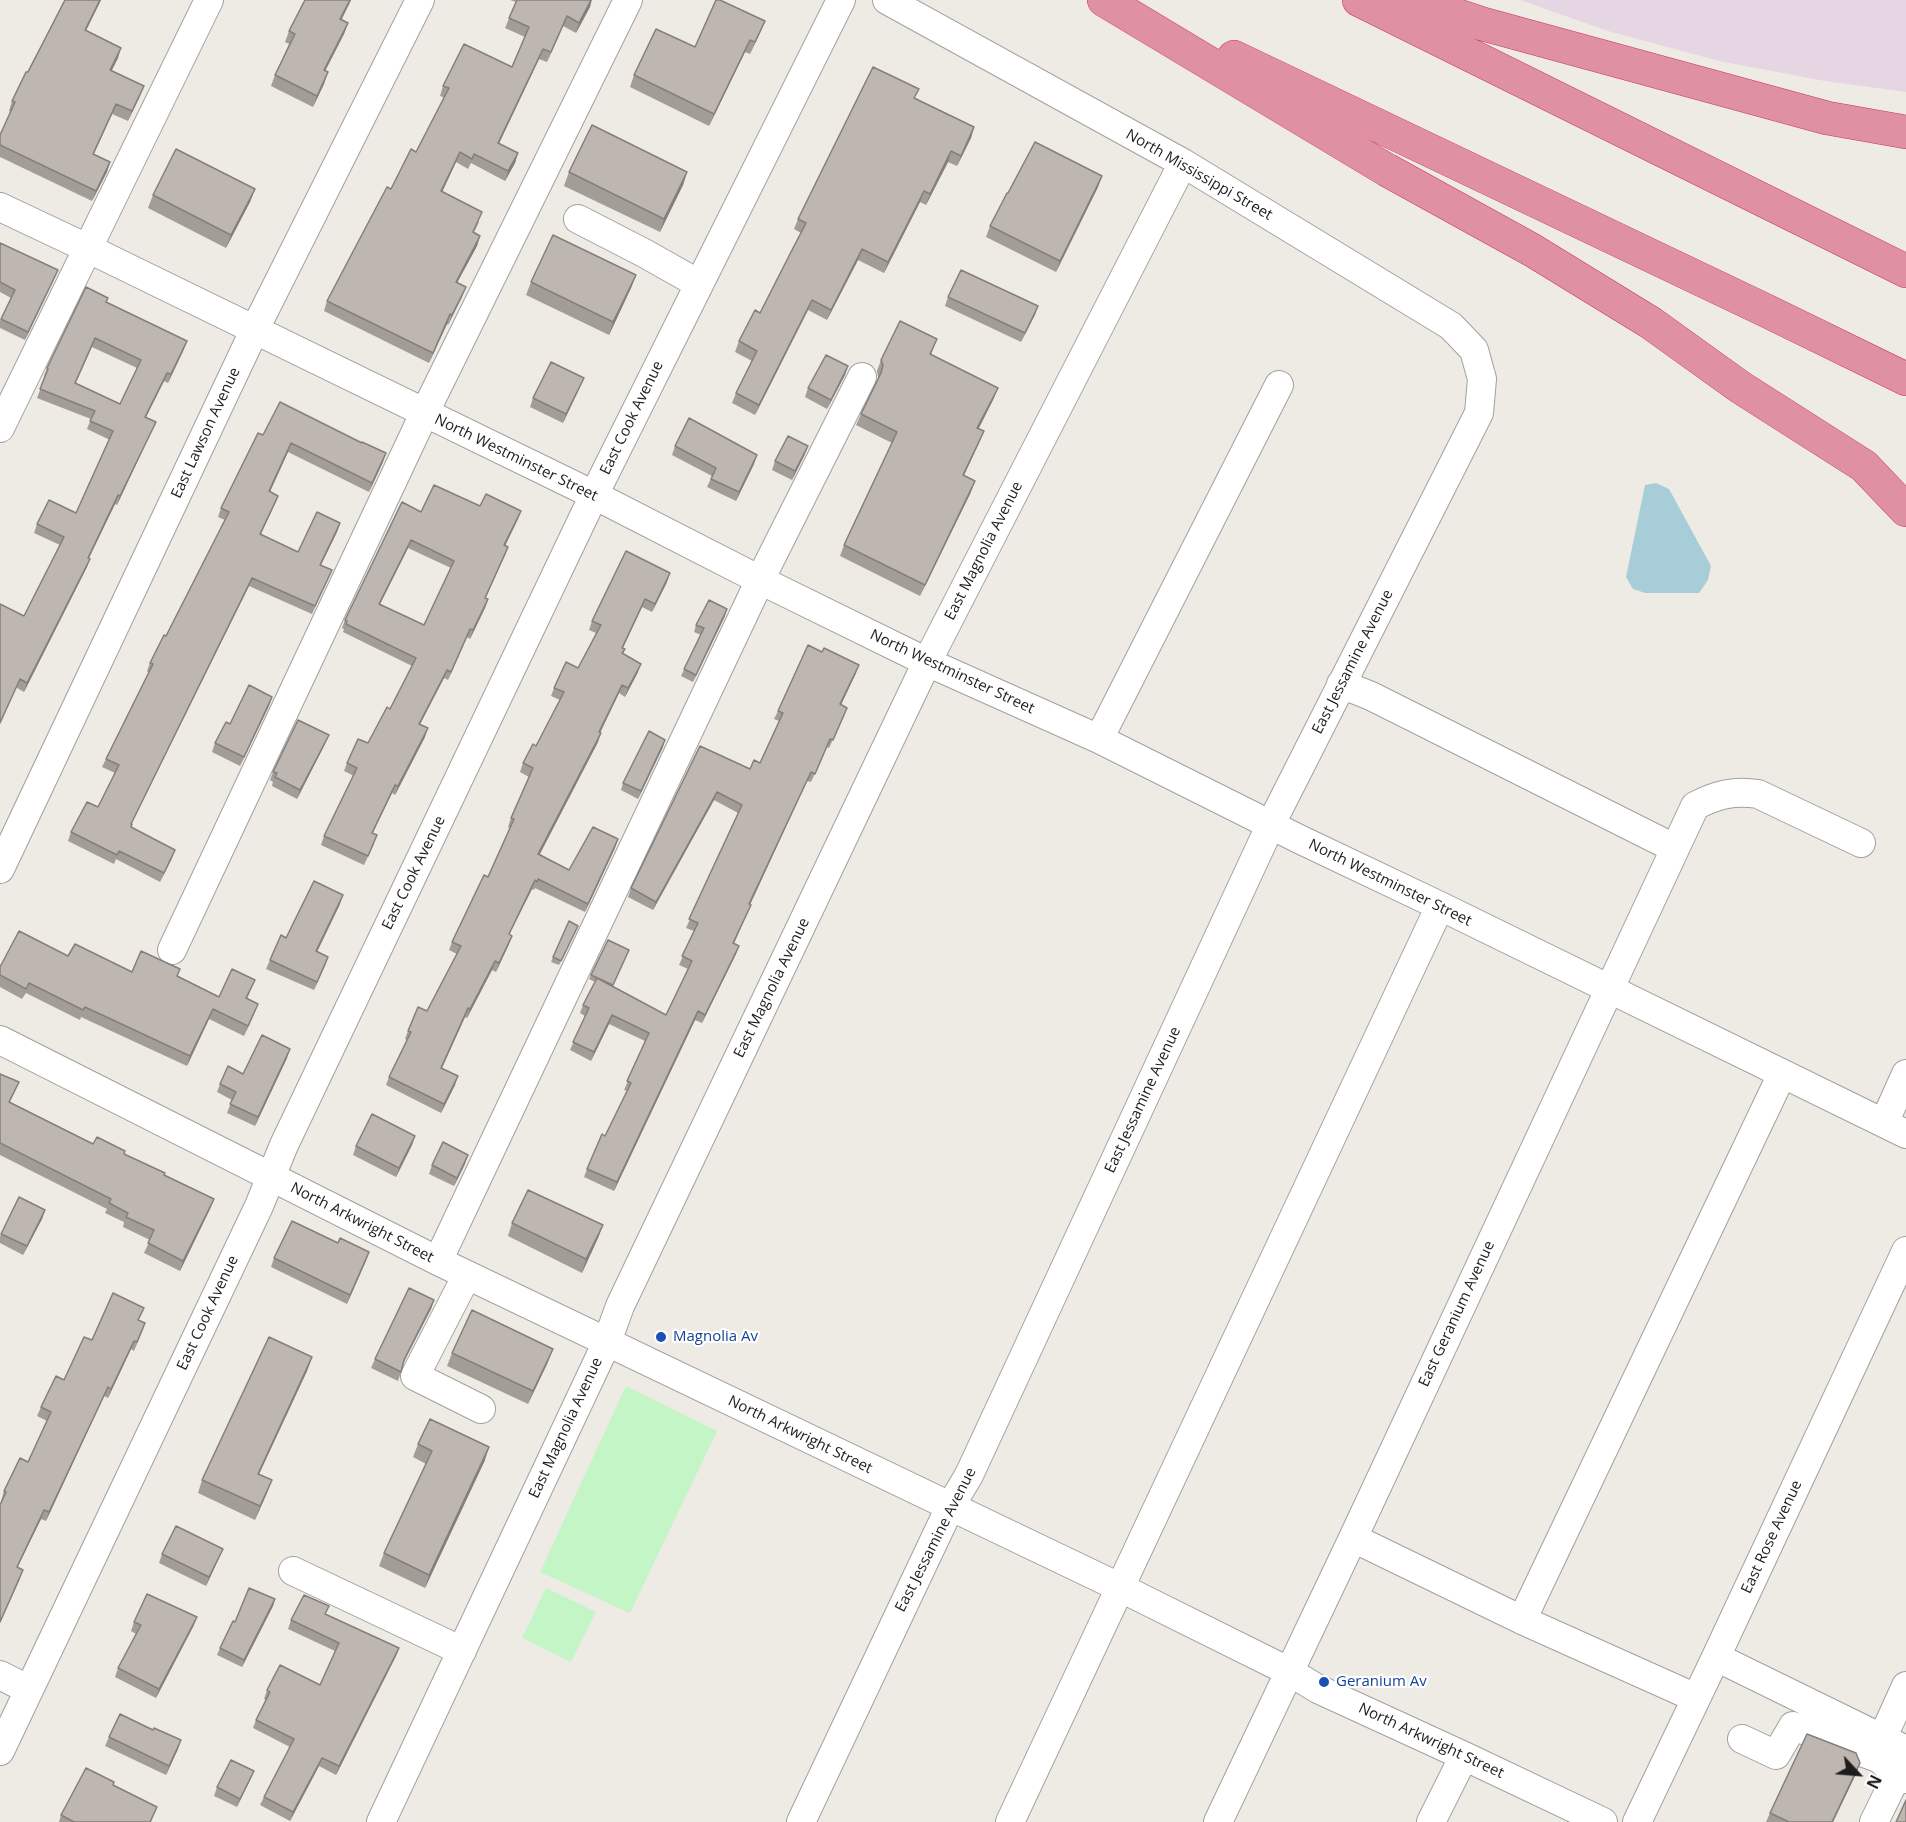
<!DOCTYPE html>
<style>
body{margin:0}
#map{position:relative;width:1906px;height:1822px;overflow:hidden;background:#eeeae4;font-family:"Open Sans",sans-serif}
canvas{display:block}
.north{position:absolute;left:1828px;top:1744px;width:60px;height:60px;-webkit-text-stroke:4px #fff;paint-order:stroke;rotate:116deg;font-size:16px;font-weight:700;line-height:24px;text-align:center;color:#1d1d1d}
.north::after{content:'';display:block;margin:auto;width:21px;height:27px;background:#1d1d1d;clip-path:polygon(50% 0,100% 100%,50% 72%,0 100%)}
</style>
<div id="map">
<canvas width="1906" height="1822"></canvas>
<div class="north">N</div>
</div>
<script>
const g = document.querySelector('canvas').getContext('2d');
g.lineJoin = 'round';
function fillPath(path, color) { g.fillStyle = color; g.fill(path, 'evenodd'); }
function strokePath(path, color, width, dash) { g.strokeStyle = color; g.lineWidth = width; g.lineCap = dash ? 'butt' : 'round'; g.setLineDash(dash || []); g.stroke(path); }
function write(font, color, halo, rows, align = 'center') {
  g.font = font + ' "Open Sans",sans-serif'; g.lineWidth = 4.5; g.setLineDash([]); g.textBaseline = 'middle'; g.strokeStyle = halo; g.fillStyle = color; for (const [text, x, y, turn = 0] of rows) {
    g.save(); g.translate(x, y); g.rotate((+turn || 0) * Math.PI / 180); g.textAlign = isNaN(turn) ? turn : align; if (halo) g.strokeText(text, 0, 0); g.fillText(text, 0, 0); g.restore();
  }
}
const industrial = new Path2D(`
 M1520,0H1906V92L1825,81L1719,61L1608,31Z`);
const park = new Path2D(`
 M626,1386L717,1431L630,1613L540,1572Z
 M546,1588L596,1612L571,1662L522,1638Z`);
const water = new Path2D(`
 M1656,483L1669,489L1711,566L1708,580L1699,593H1645L1633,589L1626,577L1645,485Z`);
const minor = new Path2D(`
 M0,207L87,248L594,495L760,580L927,662L1099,739L1299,839L1440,906L1906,1134
 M578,219L644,253L699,284
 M0,428L209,0
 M1341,684L1371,696L1674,848
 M1099,739L1279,385
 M0,869L255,329L420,0
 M172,950L424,414L628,0
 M0,1040L438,1261L1121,1588L1290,1672L1318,1689L1464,1756L1603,1822
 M1884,1123L1906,1074
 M438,1261L760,580L862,377
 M467,1275L415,1376L481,1409
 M1353,1538L1522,1620L1696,1698
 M293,1571L462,1651
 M1522,1620L1782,1074
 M1716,1657L1906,1750
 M0,1675L29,1690
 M1742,1739L1776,1755L1793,1726L1880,1759L1897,1775
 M1882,1739L1906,1686
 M0,1751L259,1206L284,1145L594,495L841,0
 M381,1822L607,1342L620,1306L927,662L1183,163
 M801,1822L950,1507L969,1475L1271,824L1479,413L1482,379L1474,350L1451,326L1183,163L887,0
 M1010,1822L1440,906
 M1218,1822L1353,1538L1695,806C1716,795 1734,790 1758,794L1861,843
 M1431,1822L1464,1756
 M1637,1822L1716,1657L1906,1251
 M1874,1822L1897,1775L1906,1779`);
const highway = new Path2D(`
 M1104,0L1387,170L1532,250L1651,323L1740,387L1864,466L1906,510
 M1359,0L1906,271
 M1411,0L1483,24L1827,118L1906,132
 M1234,57L1769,312L1906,379`);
const wall = new Path2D(`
 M65,0H101L86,31L118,58L111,71L140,96L128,121L112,114L94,154L110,162L107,172L92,201L0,157V135L11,112L9,111L12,101Z
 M305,0H351L342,19L348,23L344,34L325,71L324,84L313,107L271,86L275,75L289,44L285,42L289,31Z
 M510,0H592L590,7L576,33L563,26L547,62L539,59L499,143L518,153L515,163L505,181L471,163L468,169L456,162L442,192L479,222L474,232L480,236L477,246L457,283L462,297L448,325L447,324L429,363L324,311L327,301L391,189L416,152L445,98L440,96L443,86L512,67L525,37L505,28L516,2Z
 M765,21L750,54L745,52L709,126L630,87L634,75L695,47Z
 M915,98L974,127L971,138L957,166L948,162L926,205L920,202L884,273L858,260L827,320L808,310L755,415L732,403L736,393L752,361L735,352L739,341L760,313L801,233L794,229L798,219Z
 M569,172H687L683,185L660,232L564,186Z
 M1098,187L1056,272L986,237L990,226L1008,193Z
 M255,189L250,202L226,248L148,208L153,195Z
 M0,243L54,279L25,340L0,328V321L11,298L0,292Z
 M636,275L631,288L609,335L526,295L531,282Z
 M948,297L1038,306L1021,342L945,306Z
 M106,302L184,349L168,383L164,381L146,417L156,422L152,430L117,505L115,504L89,558L87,567L24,692L17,688L24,616L60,545L34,533L37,524L76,513L110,440L87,429L91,419L37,398L45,377L44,376L47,368ZM92,347L137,368L120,404L76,383Z
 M937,339L931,355L998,388L993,400L978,429L979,443L964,475L971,492L920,596L840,556L844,545L892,443L856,425L861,414L878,379V377L877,371L881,360Z
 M845,375L827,409L805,397L808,388Z
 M580,387L563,423L530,407L533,398Z
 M263,435L383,462L369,492L288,452L270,492L278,496L261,534L298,552L340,523L337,532L321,565L328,579L312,614L249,586L131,824V828L172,858L160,882L116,859L114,864L68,841L71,832L98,807L115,773L102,767L149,673L147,671L150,663L166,636L225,520L218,517L221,508Z
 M675,446L754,464L736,501L707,487L712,476L672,455Z
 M805,454L792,480L772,470L775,461Z
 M480,506L518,519L505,546L508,547L505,555L485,598L488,599L485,608L470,639L467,637L448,680L444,678L420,724L425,737L395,795L392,793L372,833L374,844L364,865L321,845L324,836L354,776L344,771L347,763L368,743L390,709L412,666L343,632L344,629L342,628L345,620L421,512ZM408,548L451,568L424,625L380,604Z
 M667,582L652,612L642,607L623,648L625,649L623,654L638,672L625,697L619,693L600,733L598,742L540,854L569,870L615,848L585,912L535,888L534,890L532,889L509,934V944L496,972L492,970L467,1018L465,1017L441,1069L455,1085L441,1113L386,1085L389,1077L407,1040L405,1039L408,1031L427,1011L457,954L449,950L452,942L488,877L510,828L508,827L511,818L529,777L520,772L523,763L536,746L560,700L551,696L554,688L578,668L596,633L589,630L592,621Z
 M725,616L693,682L681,676L701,635L694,632L696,625Z
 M856,673L841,705L844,716L829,748L827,747L811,782L807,781L750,905H751L747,914L734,944L736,954L702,1023L695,1020L614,1191L584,1177L587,1169L605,1136L627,1091L624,1090L645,1041L609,1024L591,1061L570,1050L585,1016L580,1013L583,1005L595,982L589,979L591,975L629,950L612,987L666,1015L688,969L679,965L694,931L686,928L738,813L714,800L653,910L628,897L631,888L700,746L750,769L760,763L779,721L774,719L778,711Z
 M269,706L240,766L212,752L215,743Z
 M325,744L297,799L272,786L273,782L270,780L273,772Z
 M663,747L638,799L621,790L623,783Z
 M340,904L317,952L328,957L314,990L266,969L270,960L286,938Z
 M578,926L559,965L551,962L553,957Z
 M68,956L132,972L180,969L177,977L219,997L255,980L247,999L254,1014L244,1036L209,1019L187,1066L81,1017L80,1020L26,993L22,999L0,987V967Z
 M287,1058L255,1126L227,1113L232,1100L217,1092L220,1084L243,1074Z
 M0,1074L19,1082L10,1102L93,1144L125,1154L165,1175L214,1199L210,1209L180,1271L144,1253L150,1240L123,1227L124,1222L105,1213L107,1209L0,1155Z
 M415,1136L412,1145L396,1177L353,1155L356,1146Z
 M465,1164L454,1186L429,1174L432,1165Z
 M45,1210L42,1219L23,1255L0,1243V1237L1,1234Z
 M512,1223L603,1225L598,1238L582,1273L508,1236Z
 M338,1243L369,1252L347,1304L271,1267L274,1258Z
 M434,1300L431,1309L403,1364L401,1372L398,1381L371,1368L375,1359Z
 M139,1320L145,1323L142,1332L134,1351L131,1349L108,1398L104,1396L46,1521L41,1519L17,1568L20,1579L0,1623V1505L4,1491L28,1462L47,1421L37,1416L41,1407L64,1380L92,1340Z
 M452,1353L548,1362L528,1404L447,1366Z
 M312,1357L307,1371L259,1474L267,1493L255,1520L198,1493L202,1480Z
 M418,1444L485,1460L425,1588L379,1566L384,1553L426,1464L413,1457Z
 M162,1554L219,1558L206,1586L159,1563Z
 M275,1599L273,1606L242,1667L217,1655L220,1648L235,1622Z
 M326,1614L399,1648L396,1656L336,1775L319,1766L290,1821L260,1805L264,1797L290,1747L253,1728L256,1720L266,1700L264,1699L267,1690L320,1685L335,1651L288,1629L291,1620Z
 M134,1622L194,1625L156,1698L115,1677L118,1668L136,1634L131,1631Z
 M109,1737L178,1749L166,1775L105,1746Z
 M1860,1763L1855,1776L1833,1822H1766L1770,1813Z
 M254,1771L250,1780L237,1807L214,1796L217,1787Z
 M113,1786L157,1807L151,1822H59L61,1815Z`);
const shadedWall = new Path2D(`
 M100,0H101L81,40L85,30Z
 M350,0H351L336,30L340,19Z
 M591,0L590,7L576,33L579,23Z
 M567,16L563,26L547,62L551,52Z
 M765,21L760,33L750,54L755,42Z
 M348,23L344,34L320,81L324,70Z
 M750,40L745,52L709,126L714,114Z
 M121,48L118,58L107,80L110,70Z
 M543,49L539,59L495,152L498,143Z
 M328,72L324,84L313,107L317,96Z
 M144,86L140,96L128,121L132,111Z
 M116,104L112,114L89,164L93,154Z
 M974,127L971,138L957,166L961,156Z
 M951,151L948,162L926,205L930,194Z
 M460,152L456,162L438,201L441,191Z
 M518,153L515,163L505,181L508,171Z
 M110,162L107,172L92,201L96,191Z
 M687,172L683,185L660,232L664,219Z
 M1102,176L1098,187L1056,272L1060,261Z
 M255,189L250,202L226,248L231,235Z
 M924,191L920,202L884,273L888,262Z
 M480,236L477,246L452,292L456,282Z
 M862,249L858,260L827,320L831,310Z
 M58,270L54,279L25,340L28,332Z
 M636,275L631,288L609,335L613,322Z
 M466,287L462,297L448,325L452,315Z
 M812,300L808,310L755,415L759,405Z
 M1038,306L1035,315L1021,342L1025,333Z
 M450,314L447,324L429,363L433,353Z
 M187,341L184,349L168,383L171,374Z
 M848,366L845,375L827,409L831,400Z
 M167,373L164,381L142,425L145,417Z
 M584,378L580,387L563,423L566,414Z
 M998,388L993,400L973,440L977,428Z
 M156,422L152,430L117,505L120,496Z
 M984,431L979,443L959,486L963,475Z
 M291,443L288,452L266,500L269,491Z
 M808,446L805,454L792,480L795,471Z
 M386,453L383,462L369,492L372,483Z
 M757,455L754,464L736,501L739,492Z
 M975,481L971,492L920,596L925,585Z
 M118,495L115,504L85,566L88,558Z
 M278,496L275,504L257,542L260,534Z
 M521,511L518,519L501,554L504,545Z
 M340,523L337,532L317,573L320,565Z
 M411,540L408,548L376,612L379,604Z
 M508,547L505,555L482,606L485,598Z
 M90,559L87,567L24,692L27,683Z
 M670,573L667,582L652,612L655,604Z
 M252,578L249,586L127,832L131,824Z
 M488,599L485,608L470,639L473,630Z
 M645,599L642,607L619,656L622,648Z
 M727,609L725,616L693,682L696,675Z
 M470,629L467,637L448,680L451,672Z
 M641,664L638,672L625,697L628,688Z
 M859,665L856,673L837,713L840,704Z
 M447,670L444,678L416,732L419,724Z
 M622,685L619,693L596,741L599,732Z
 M272,697L269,706L240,766L244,757Z
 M428,728L425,737L395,795L398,786Z
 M601,733L598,742L535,863L538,854Z
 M329,735L325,744L297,799L300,790Z
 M665,740L663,747L638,799L641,791Z
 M811,772L807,781L746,913L749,904Z
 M395,785L392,793L369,841L372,833Z
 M717,792L714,800L653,910L656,902Z
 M618,839L615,848L585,912L588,904Z
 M175,850L172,858L160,882L164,873Z
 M535,880L532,889L505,943L509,934Z
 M343,895L340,904L313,960L316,951Z
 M512,936L509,944L496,972L499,963Z
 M739,946L736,954L702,1023L705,1015Z
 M328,957L325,966L314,990L317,982Z
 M495,961L492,970L467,1018L470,1009Z
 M258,1004L254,1014L244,1036L248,1026Z
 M468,1008L465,1017L438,1077L441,1068Z
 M213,1009L209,1019L187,1066L190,1056Z
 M698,1011L695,1020L614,1191L617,1182Z
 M612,1015L609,1024L591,1061L594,1052Z
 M290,1049L287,1058L255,1126L258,1117Z
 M458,1076L455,1085L441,1113L444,1104Z
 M415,1136L412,1145L396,1177L399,1168Z
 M468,1155L465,1164L454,1186L457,1178Z
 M214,1199L210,1209L180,1271L183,1261Z
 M45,1210L42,1219L23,1255L27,1246Z
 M603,1225L598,1238L582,1273L586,1259Z
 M369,1252L366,1261L347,1304L350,1295Z
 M434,1300L431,1309L400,1368Z
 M134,1341L131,1349L108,1398L111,1389Z
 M553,1349L548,1362L528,1404L533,1391Z
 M312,1357L307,1371L253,1487L258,1474Z
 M108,1387L104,1396L46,1521L49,1512Z
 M489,1447L485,1460L425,1588L429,1575Z
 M272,1480L267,1493L255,1520L260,1506Z
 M44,1510L41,1519L13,1576L17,1567Z
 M223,1549L219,1558L206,1586L209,1577Z
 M275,1599L273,1606L242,1667L244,1660Z
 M197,1617L194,1625L156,1698L159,1689Z
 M399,1648L396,1656L336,1775L339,1766Z
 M181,1740L178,1749L166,1775L169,1766Z
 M322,1758L319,1766L290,1821L293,1812Z
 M1860,1763L1855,1776L1833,1822H1832Z
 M254,1771L250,1780L237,1807L240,1799Z`);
const building = new Path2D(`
 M65,0H100L85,30L121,48L110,70L144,86L132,111L116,104L93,154L110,162L96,191L0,145V135L15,102L12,101L26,72H28Z
 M305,0H350L340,19L348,23L324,70L328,72L317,96L275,75L295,34L289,31Z
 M517,0H591L579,23L567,16L551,52L543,49L498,143L518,153L508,171L474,154L472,159L460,152L441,191L482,212L473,232L480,236L456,282L466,287L452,315L450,314L433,353L327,301L387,187L391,189L411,149L416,152L449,88L443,86L464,44L512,67L529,27L509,18Z
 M716,0H720L765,21L755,42L750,40L714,114L634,75L656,29L695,47Z
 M873,67L919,89L914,98L974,127L961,156L951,151L930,194L924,191L888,262L862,249L831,310L812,300L759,405L736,393L757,351L739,341L755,310L760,313L791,252L806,223L798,219Z
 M592,125L687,172L664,219L569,172Z
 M1035,142L1102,176L1060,261L990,226L1007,193H1008Z
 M176,149L255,189L231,235L153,195Z
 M553,235L636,275L613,322L531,282Z
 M0,243L58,270L28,332L1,319L15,290L0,282Z
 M961,270L1038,306L1025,333L948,297Z
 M86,287L108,298L106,302L187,341L171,374L167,373L145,417L156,422L120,496L118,495L88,558L90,559L27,683L20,679L0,723V604L24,616L64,537L37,524L49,500L76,513L113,431L90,421L95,411L40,389L48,369L47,368ZM95,338L141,360L120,404L75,383Z
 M900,321L937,339L930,354L998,388L977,428L984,431L963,475L975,481L925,585L844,545L897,432L861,414L881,373L883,365L881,360Z
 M826,355L848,366L831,400L808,388Z
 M551,362L584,378L566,414L533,398Z
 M280,402L362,443V442L386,453L372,483L291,443L269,491L278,496L260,534L298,552L317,512L340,523L320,565L332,570L315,606L252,578L131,824H132L131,827L175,850L164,873L119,851L117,855L71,832L87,802L98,807L119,765L106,759L153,664L150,663L164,635L166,636L229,512L221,508L258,433L263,435Z
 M689,418L757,455L739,492L711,479L716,468L675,446Z
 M788,436L808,446L795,471L775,461Z
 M434,485L480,506L486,494L521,511L504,545L508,547L485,598L488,599L473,630L470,629L451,672L447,670L419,724L428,728L398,786L395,785L372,833L377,835L368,856L324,836L357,768L347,763L358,739L368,743L387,707L390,709L416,658L346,624L347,621L345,620L402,502L421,512ZM411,540L454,561L424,625L379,604Z
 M626,551L670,573L655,604L645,599L622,648L625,649L622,653L641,664L628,688L622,685L599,732L601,733L538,854L569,870L593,827L618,839L588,904L538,879L537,882L535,880L509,934L512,936L499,963L495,961L470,1009L468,1008L441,1068L458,1076L444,1104L389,1077L411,1032L408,1031L418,1007L427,1011L461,946L452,942L484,875L488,877L514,819L511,818L533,768L523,763L533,744L536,746L564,692L554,688L566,662L578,668L601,625L592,621Z
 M709,600L727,609L696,675L684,669L704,628L696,625Z
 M808,645L822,652L824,648L859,665L840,704L847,708L833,740L830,739L815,774L811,772L749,904L751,905L733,943L739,946L705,1015L698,1011L617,1182L587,1169L602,1134L605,1136L631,1083L627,1081L649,1033L612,1015L594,1052L573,1042L589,1008L583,1005L597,978L666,1015L692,961L682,956L698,923L689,919L742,805L717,792L656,902L631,888L700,746L750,769L754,760L760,763L783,713L778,711Z
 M249,685L272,697L244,757L215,743L226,722L230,724Z
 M298,720L329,735L300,790L275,777L277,773L273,772Z
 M649,731L665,740L641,791L623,783Z
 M314,881L343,895L316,951L328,957L317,982L270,960L281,935L286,938Z
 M569,921L578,926L561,961L553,957Z
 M19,931L68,956L75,944L132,972L141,951L180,969L177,976L219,997L232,969L255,980L246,998L258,1004L248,1026L213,1009L190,1056L85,1007L83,1010L29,983L26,989L0,975V967Z
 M608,940L629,950L613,985L591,975Z
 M262,1035L290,1049L258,1117L230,1104L236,1092L220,1084L228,1066L243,1074Z
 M0,1074L19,1082L9,1102L93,1144L97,1137L125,1151L124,1154L165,1173L164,1175L214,1199L183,1261L148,1243L154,1230L126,1217L128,1213L109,1203L111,1199L0,1143Z
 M372,1114L415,1136L399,1168L356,1146Z
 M443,1142L468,1155L457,1178L432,1165Z
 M528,1190L603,1225L586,1259L512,1223Z
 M19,1197L45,1210L27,1246L1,1234Z
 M292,1221L338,1243L340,1238L369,1252L350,1295L274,1258Z
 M409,1288L434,1300L404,1360L401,1372L375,1359Z
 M113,1293L144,1308L138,1320L145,1323L137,1342L134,1341L111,1389L108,1387L49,1512L44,1510L17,1567L23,1570L0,1622V1505L6,1492L4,1491L20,1458L28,1462L51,1412L41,1407L56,1376L64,1380L84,1337L92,1340Z
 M472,1310L553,1349L533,1391L452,1353Z
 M269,1337L312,1357L258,1474L272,1480L260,1506L202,1480Z
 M430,1419L489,1447L429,1575L384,1553L432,1451L418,1444Z
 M176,1526L223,1549L209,1577L162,1554Z
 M249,1588L275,1599L244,1660L220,1648L233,1621L235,1622Z
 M147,1594L197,1617L159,1689L118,1668L141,1625L134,1622Z
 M304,1595L329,1606L325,1614L399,1648L339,1766L322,1758L293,1812L264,1797L294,1739L256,1720L270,1692L267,1690L280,1665L320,1685L339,1643L291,1620Z
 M120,1714L153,1730L154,1728L181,1740L169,1766L109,1737Z
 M1807,1734L1856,1753L1860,1763L1832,1822H1789L1770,1813Z
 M231,1760L254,1771L240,1799L217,1787Z
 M86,1768L114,1782L113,1785L157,1807L150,1822H74L61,1815Z
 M1906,1800V1822H1896Z`);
const markers = [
 [661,1337,6,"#1a4fb4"],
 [1324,1682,6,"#1a4fb4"]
];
const streetNames = [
 ["North Mississippi Street",1199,175,30],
 ["East Cook Avenue",632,418,-64],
 ["East Lawson Avenue",206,433,-65],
 ["North Westminster Street",516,458,26],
 ["East Magnolia Avenue",984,551,-63],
 ["East Jessamine Avenue",1353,662,-63],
 ["North Westminster Street",952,672,25],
 ["East Cook Avenue",414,873,-64],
 ["North Westminster Street",1390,883,26],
 ["East Magnolia Avenue",772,988,-64],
 ["East Jessamine Avenue",1143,1100,-65],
 ["North Arkwright Street",362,1223,27],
 ["East Cook Avenue",208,1313,-65],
 ["East Geranium Avenue",1457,1314,-65],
 ["East Magnolia Avenue",566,1428,-65],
 ["North Arkwright Street",800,1435,26],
 ["East Rose Avenue",1772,1537,-65],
 ["East Jessamine Avenue",936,1540,-63],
 ["North Arkwright Street",1431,1741,25]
];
const transitNames = [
 ["Magnolia Av",673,1337],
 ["Geranium Av",1336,1682]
];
fillPath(industrial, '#e6d6e3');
fillPath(park, '#c4f5c7');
fillPath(water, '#a7ced8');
strokePath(minor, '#a1a1a1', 30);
strokePath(highway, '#cb3168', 34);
strokePath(minor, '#fff', 28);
strokePath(highway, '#e091a1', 33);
fillPath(wall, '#a39d98');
fillPath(shadedWall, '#857f7c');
fillPath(building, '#beb6b1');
strokePath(building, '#857f7c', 1.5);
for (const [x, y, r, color] of markers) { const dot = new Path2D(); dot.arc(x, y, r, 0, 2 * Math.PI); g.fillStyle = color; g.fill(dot); strokePath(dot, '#fff', 2); }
write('15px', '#1d1d1d', '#fff', streetNames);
write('15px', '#164399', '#fff', transitNames, 'left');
</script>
